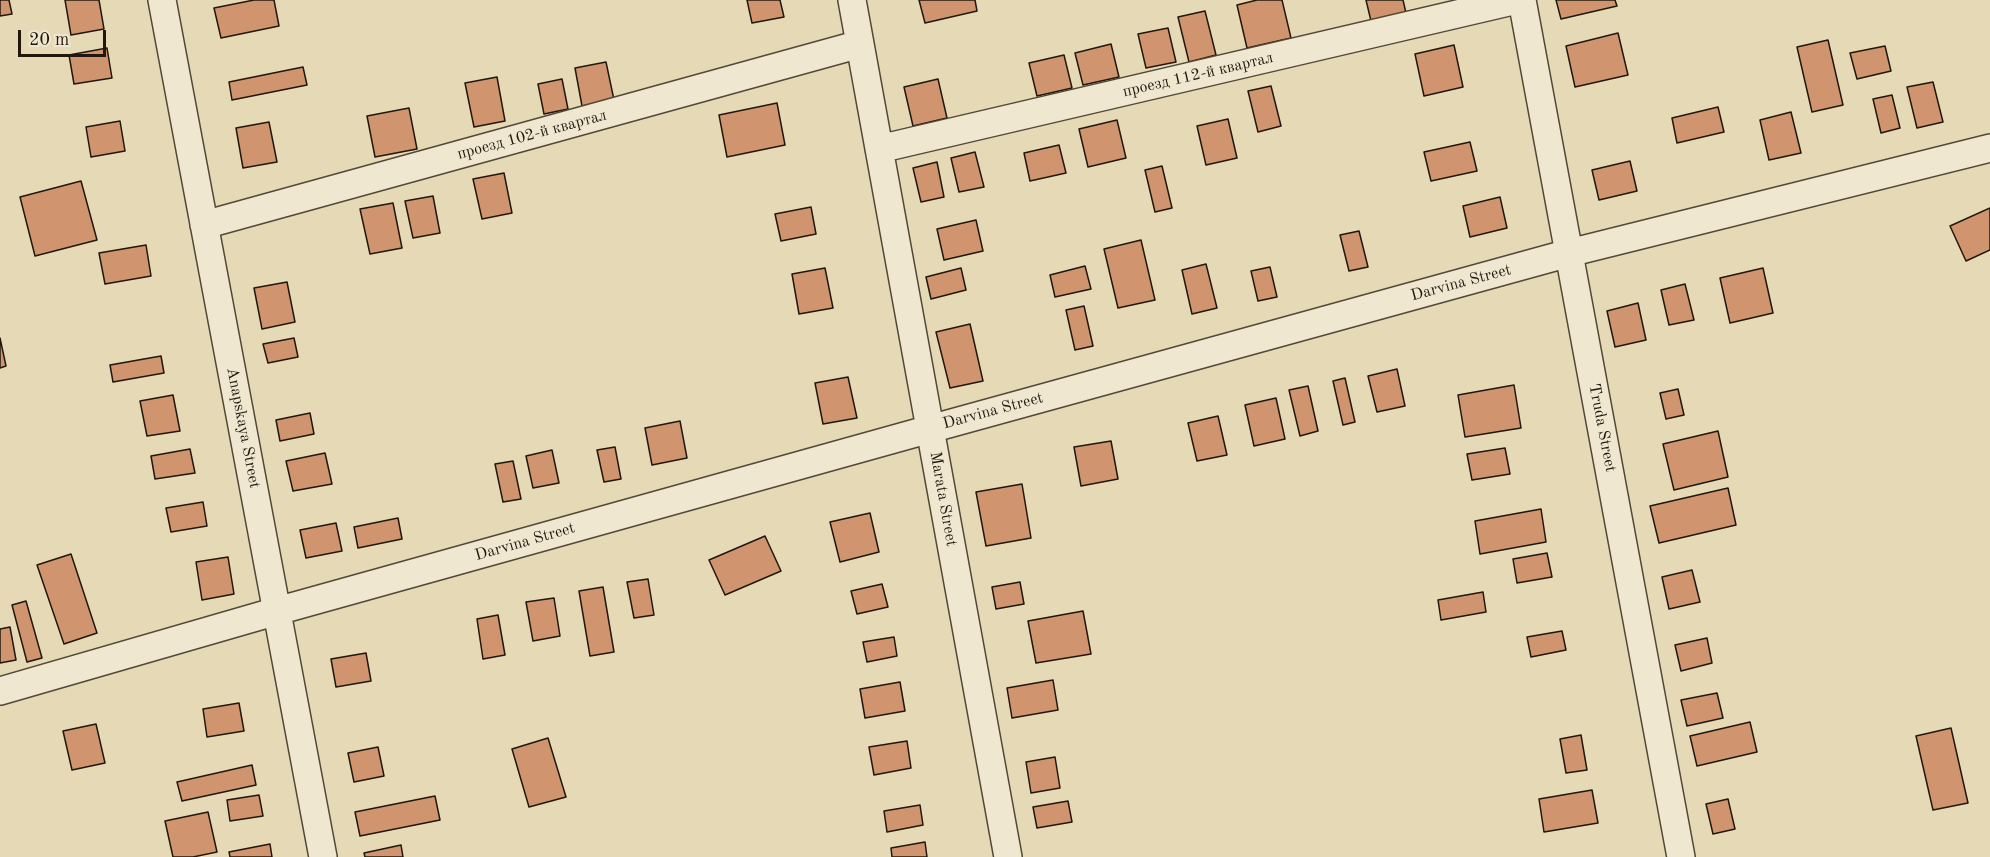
<!DOCTYPE html>
<meta charset="utf-8">
<style>
body{margin:0}
#map{position:relative;width:1990px;height:857px;overflow:hidden;background:#e6dab6;font-family:"Old Standard TT",serif}
canvas{display:block}
.scale{position:absolute;left:18px;top:30px;width:88px;height:27px;box-sizing:border-box;border:3px solid #20170d;border-top:0;padding-left:8px;font-size:18px;line-height:21px;white-space:nowrap;color:#20170d;-webkit-text-stroke:4px #efe7d0;paint-order:stroke}
</style>
<div id="map">
<canvas width="1990" height="857"></canvas>
<div class="scale">20 m</div>
</div>
<script>
const g = document.querySelector('canvas').getContext('2d');
g.lineJoin = 'round';
function fillPath(path, color) { g.fillStyle = color; g.fill(path, 'evenodd'); }
function strokePath(path, color, width, dash) { g.strokeStyle = color; g.lineWidth = width; g.lineCap = dash ? 'butt' : 'round'; g.setLineDash(dash || []); g.stroke(path); }
function write(font, color, halo, rows, align = 'center') {
  g.font = font + ' "Old Standard TT",serif'; g.lineWidth = 4.5; g.setLineDash([]); g.textBaseline = 'middle'; g.strokeStyle = halo; g.fillStyle = color; for (const [text, x, y, turn = 0] of rows) {
    g.save(); g.translate(x, y); g.rotate((+turn || 0) * Math.PI / 180); g.textAlign = isNaN(turn) ? turn : align; if (halo) g.strokeText(text, 0, 0); g.fillText(text, 0, 0); g.restore();
  }
}
const building = new Path2D(`
 M0,0H9L12,14L0,16Z
 M65,0H99L104,29L71,35Z
 M254,0H274L279,26L221,38L214,8Z
 M747,0H780L784,17L752,23Z
 M919,0H975L977,11L925,23Z
 M1257,0H1282L1291,38L1247,48L1237,5Z
 M1366,0H1403L1406,13L1371,21Z
 M1556,0H1615L1617,6L1561,19Z
 M1205,11L1216,55L1189,62L1178,17Z
 M1168,28L1176,62L1146,68L1138,34Z
 M1618,33L1628,75L1575,87L1566,46Z
 M1828,40L1843,105L1812,112L1797,47Z
 M1111,44L1119,77L1083,85L1075,53Z
 M1454,45L1463,87L1424,96L1415,54Z
 M1885,46L1891,71L1857,79L1850,53Z
 M107,48L112,78L74,84L69,55Z
 M1064,55L1072,88L1037,96L1029,63Z
 M606,62L614,100L582,106L575,68Z
 M303,67L307,85L232,100L229,82Z
 M497,77L505,121L474,127L465,83Z
 M562,79L568,109L544,114L538,84Z
 M938,79L947,118L913,126L904,87Z
 M1933,82L1943,122L1917,128L1907,87Z
 M1271,86L1281,126L1258,132L1248,91Z
 M1892,95L1900,128L1881,133L1873,99Z
 M777,103L785,145L727,157L719,115Z
 M1718,107L1724,132L1677,143L1672,118Z
 M409,108L417,149L375,157L367,116Z
 M1791,112L1801,153L1769,160L1760,120Z
 M1228,119L1237,158L1206,165L1197,126Z
 M1117,120L1126,158L1088,167L1079,129Z
 M120,121L125,151L91,157L86,127Z
 M269,122L277,162L243,168L236,128Z
 M1470,142L1477,171L1431,181L1424,152Z
 M1059,145L1066,173L1030,181L1024,153Z
 M975,152L984,187L959,192L951,158Z
 M1630,161L1637,191L1599,200L1592,170Z
 M937,162L944,197L921,202L913,168Z
 M1162,166L1172,208L1155,212L1145,170Z
 M504,173L512,213L482,219L473,179Z
 M81,181L97,240L35,256L20,197Z
 M433,196L440,233L413,238L405,201Z
 M1500,197L1507,228L1470,237L1463,206Z
 M393,203L402,248L370,254L360,209Z
 M811,207L816,234L781,241L775,214Z
 M1990,208V250L1966,261L1950,226Z
 M976,220L983,251L944,260L937,229Z
 M1359,231L1368,267L1349,271L1340,235Z
 M1141,240L1155,300L1118,308L1104,249Z
 M146,245L151,276L105,284L99,253Z
 M1206,264L1217,308L1192,314L1182,270Z
 M1085,266L1091,289L1055,297L1050,275Z
 M1270,267L1277,297L1258,301L1251,271Z
 M825,268L833,308L799,314L792,274Z
 M961,268L966,290L931,299L926,277Z
 M1763,268L1773,313L1730,323L1720,278Z
 M287,282L295,322L262,329L254,288Z
 M1685,284L1694,320L1669,325L1661,290Z
 M1638,303L1646,340L1615,347L1607,311Z
 M1084,306L1093,346L1075,350L1066,310Z
 M970,324L983,381L950,388L936,332Z
 M0,338L6,366L0,368Z
 M294,338L298,357L268,363L263,344Z
 M161,356L164,373L113,382L110,365Z
 M1397,369L1405,406L1377,412L1368,376Z
 M848,377L857,418L823,424L815,383Z
 M1345,378L1355,422L1343,425L1333,381Z
 M1514,385L1521,428L1465,437L1458,395Z
 M1308,386L1318,431L1300,436L1289,390Z
 M1678,389L1684,415L1666,419L1660,393Z
 M173,395L180,431L147,436L140,401Z
 M1276,398L1285,439L1254,446L1245,405Z
 M310,413L314,434L280,441L276,420Z
 M1218,416L1227,455L1197,461L1188,423Z
 M680,421L687,458L652,465L645,428Z
 M1718,431L1728,477L1674,490L1663,444Z
 M1111,441L1118,479L1081,486L1074,447Z
 M615,447L621,479L604,482L597,450Z
 M1505,448L1510,474L1472,480L1467,454Z
 M190,449L195,473L155,479L151,456Z
 M552,450L559,483L533,488L526,456Z
 M325,453L332,484L293,491L286,461Z
 M513,461L521,499L503,502L495,464Z
 M1022,484L1031,538L986,546L976,492Z
 M1728,488L1736,525L1659,543L1650,506Z
 M203,502L207,526L171,532L166,508Z
 M1541,509L1546,542L1480,554L1475,521Z
 M870,513L879,552L840,562L830,522Z
 M398,518L402,539L358,548L354,527Z
 M336,523L342,551L306,558L300,530Z
 M765,536L781,571L725,595L709,560Z
 M1547,553L1552,577L1517,583L1513,559Z
 M71,554L97,633L64,644L37,565Z
 M228,557L234,594L202,600L196,562Z
 M1692,570L1700,602L1669,609L1662,577Z
 M648,579L654,615L634,618L627,582Z
 M1020,582L1024,604L996,609L992,587Z
 M882,584L888,607L857,614L851,591Z
 M603,587L614,652L590,656L579,591Z
 M1483,592L1486,612L1441,620L1438,600Z
 M554,598L560,636L533,641L526,602Z
 M26,601L42,658L27,662L12,605Z
 M1083,611L1091,654L1036,663L1028,621Z
 M498,615L505,655L483,659L477,619Z
 M10,627L16,660L0,663V629Z
 M1562,631L1566,650L1531,657L1527,637Z
 M894,637L897,656L867,662L863,642Z
 M1707,638L1712,663L1681,671L1675,645Z
 M366,653L371,681L336,687L331,659Z
 M1053,680L1058,710L1012,718L1007,688Z
 M900,682L905,711L865,718L860,689Z
 M1717,693L1723,718L1687,726L1681,700Z
 M239,703L244,731L207,737L203,709Z
 M1750,722L1757,752L1697,766L1690,736Z
 M96,724L105,763L72,770L63,731Z
 M1951,728L1968,803L1933,810L1916,736Z
 M1581,735L1587,770L1566,773L1560,739Z
 M548,738L566,797L529,807L512,749Z
 M907,741L911,768L874,775L869,747Z
 M378,747L384,776L354,782L348,753Z
 M1055,757L1060,788L1031,793L1026,762Z
 M252,765L256,785L182,801L177,782Z
 M1592,790L1598,823L1544,832L1539,799Z
 M259,795L263,816L230,821L227,800Z
 M435,796L440,820L360,836L355,812Z
 M1728,799L1735,829L1713,834L1706,804Z
 M1068,801L1072,822L1037,828L1033,807Z
 M920,805L923,825L887,832L884,811Z
 M208,812L217,852L193,857H173L165,821Z
 M925,842L927,857H892L891,848Z
 M270,844L272,857H230L229,852Z
 M401,845L403,857H365L364,853Z`);
const minor = new Path2D(`
 M162,0L323,857
 M852,0L1008,857
 M1522,0L1681,857
 M879,149L1517,0
 M204,225L860,44
 M0,691L277,611L930,429L1569,253L1990,148`);
const streetNames = [
 ["проезд 112-й квартал",1198,75,-13],
 ["проезд 102-й квартал",532,135,-15],
 ["Darvina Street",1461,283,-15],
 ["Darvina Street",993,411,-15],
 ["Anapskaya Street",243,428,79],
 ["Truda Street",1602,428,79],
 ["Marata Street",943,499,80],
 ["Darvina Street",525,542,-16]
];
fillPath(building, '#d0946e');
strokePath(building, '#20170d', 1.5);
strokePath(minor, '#524837', 30);
strokePath(minor, '#efe7d0', 27);
write('16px', '#20170d', '#efe7d0', streetNames);
</script>
